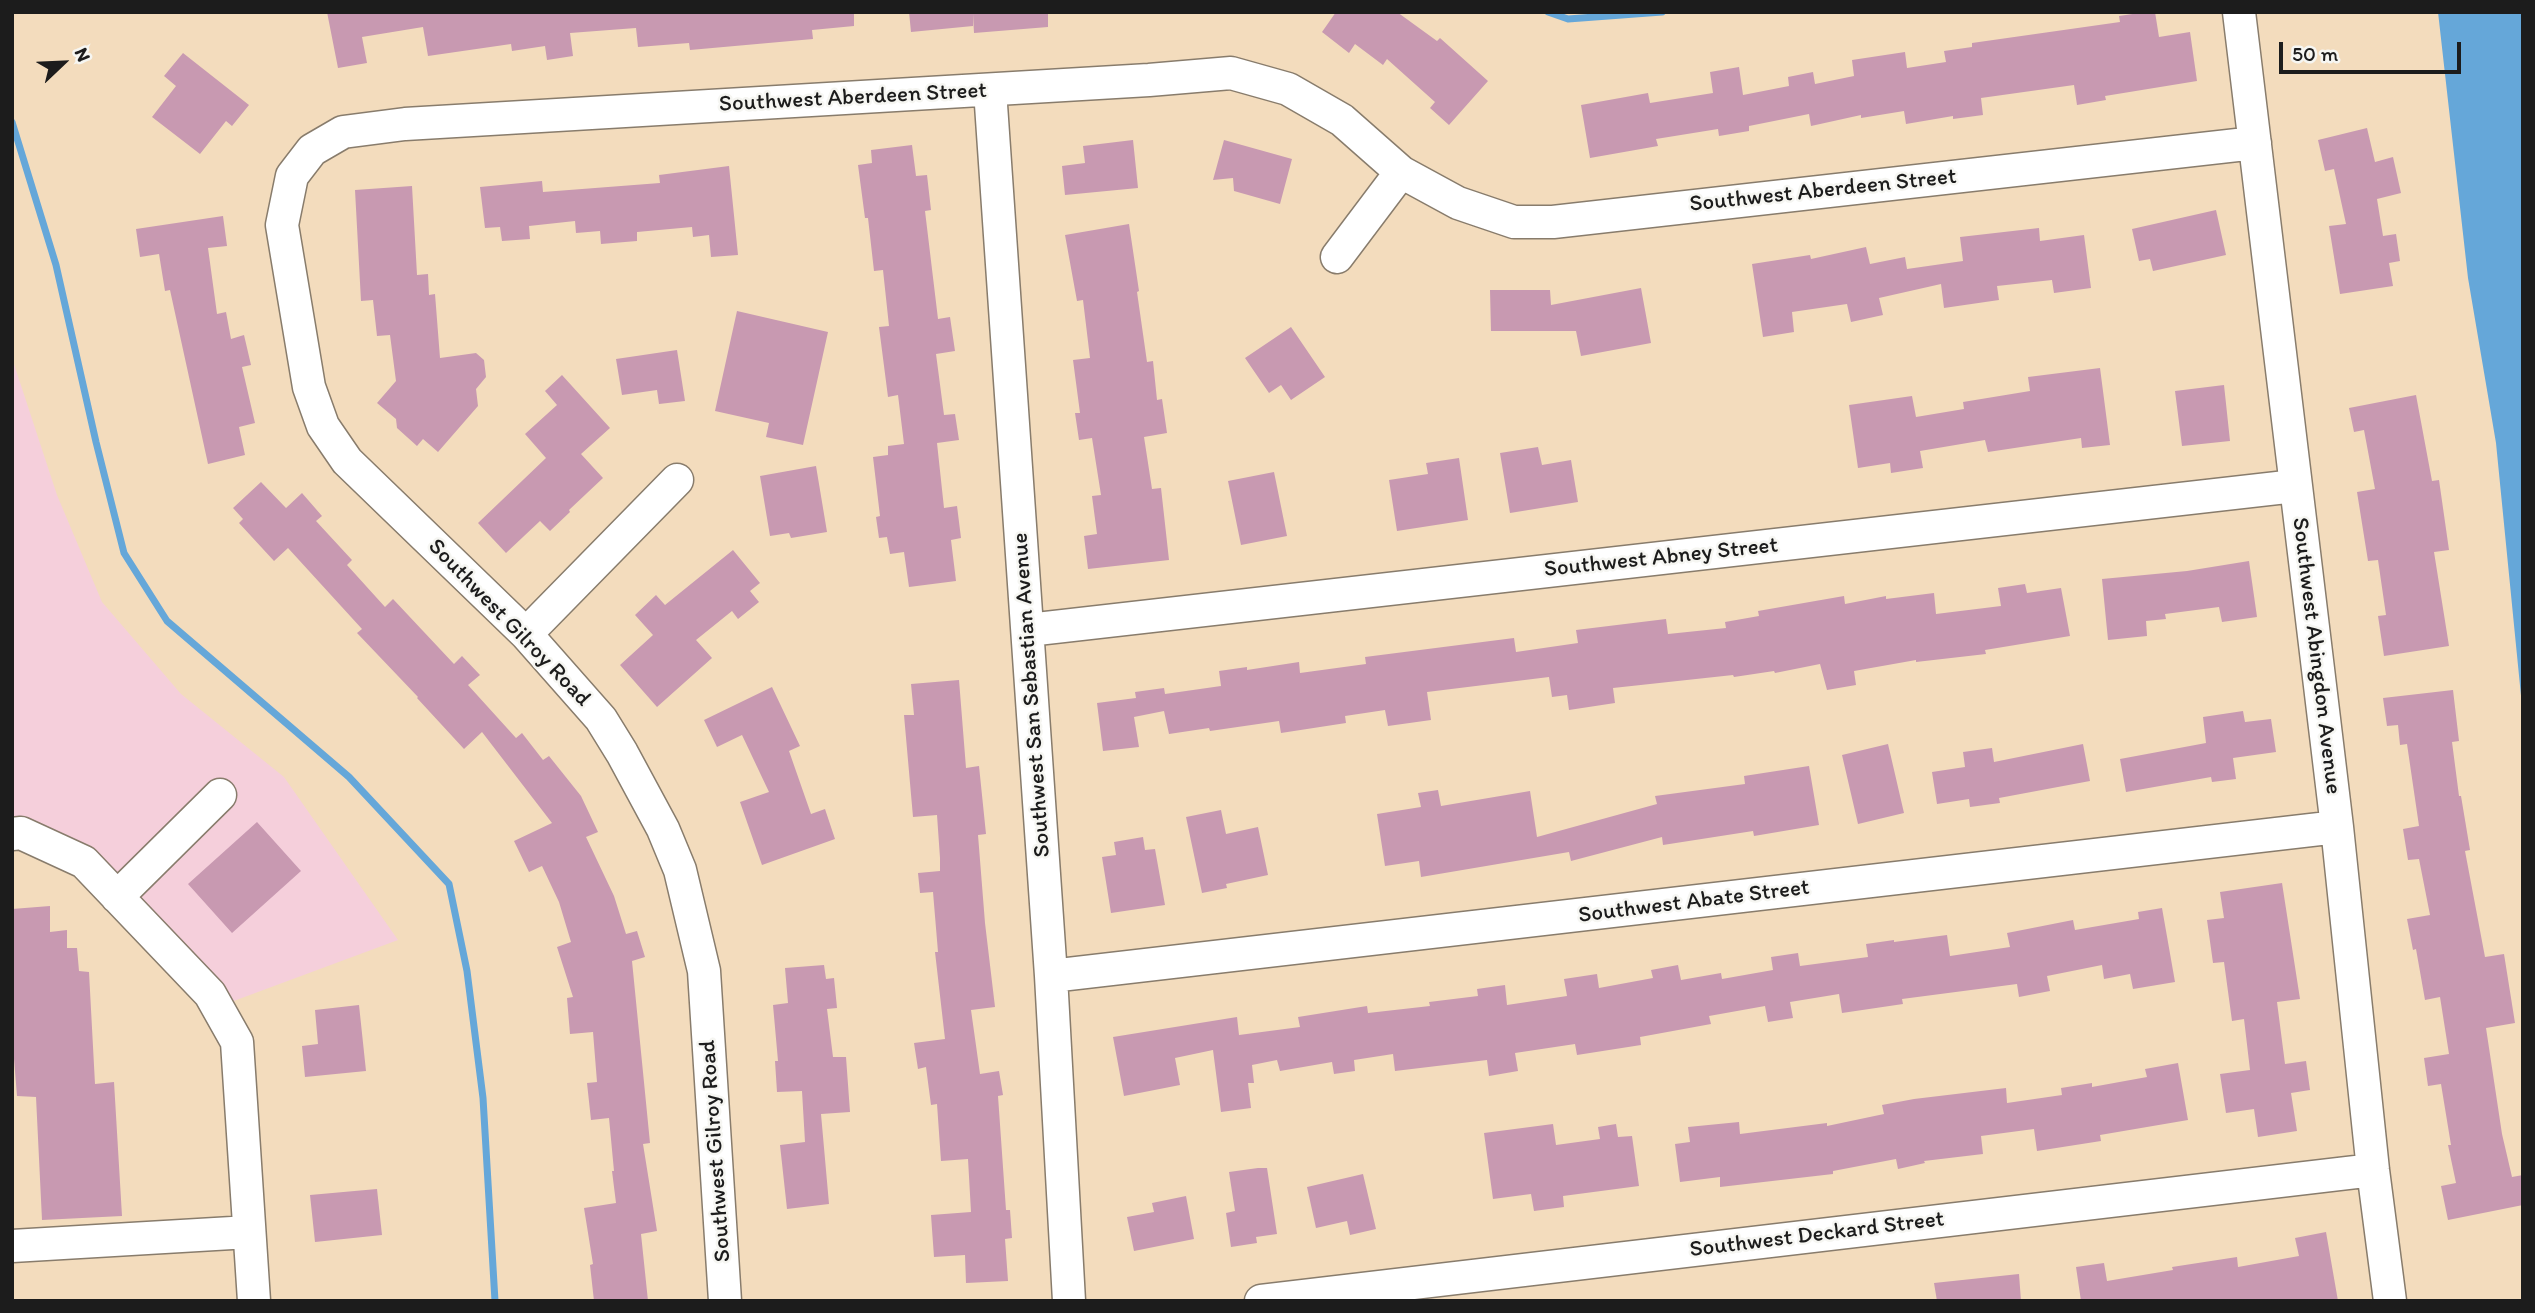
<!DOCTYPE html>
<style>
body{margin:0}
#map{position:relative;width:2535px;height:1313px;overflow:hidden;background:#f3dcbd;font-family:Itim,sans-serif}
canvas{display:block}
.frame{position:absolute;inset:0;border:14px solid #1c1c1c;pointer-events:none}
.north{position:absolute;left:28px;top:28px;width:70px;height:70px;-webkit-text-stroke:5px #f6f6f2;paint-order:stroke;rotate:67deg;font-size:19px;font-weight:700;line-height:28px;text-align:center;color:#1c1c1c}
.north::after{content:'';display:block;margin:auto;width:24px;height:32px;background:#1c1c1c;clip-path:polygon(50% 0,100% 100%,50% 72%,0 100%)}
.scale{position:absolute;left:2279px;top:42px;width:182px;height:32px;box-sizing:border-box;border:4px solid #1c1c1c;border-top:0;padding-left:9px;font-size:21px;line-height:24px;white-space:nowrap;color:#1c1c1c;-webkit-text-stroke:5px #f6f6f2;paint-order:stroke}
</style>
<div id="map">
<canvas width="2535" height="1313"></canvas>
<div class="frame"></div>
<div class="north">N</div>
<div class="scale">50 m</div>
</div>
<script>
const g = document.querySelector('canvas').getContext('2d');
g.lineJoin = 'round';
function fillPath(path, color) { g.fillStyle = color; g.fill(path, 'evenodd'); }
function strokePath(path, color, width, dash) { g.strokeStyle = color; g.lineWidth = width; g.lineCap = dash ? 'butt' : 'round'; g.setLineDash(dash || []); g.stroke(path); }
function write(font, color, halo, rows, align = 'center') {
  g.font = font + ' Itim,sans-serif'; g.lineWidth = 5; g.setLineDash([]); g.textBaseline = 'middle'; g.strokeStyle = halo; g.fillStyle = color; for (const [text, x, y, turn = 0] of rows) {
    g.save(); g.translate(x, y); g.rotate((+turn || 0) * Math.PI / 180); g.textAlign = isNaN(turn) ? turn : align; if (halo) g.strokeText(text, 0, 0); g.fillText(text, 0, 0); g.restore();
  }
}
const built = new Path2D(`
 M12,358L57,495L102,602L181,694L284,777L398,940L231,1002L12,821Z`);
const water = new Path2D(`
 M2438,12H2523V716L2496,443L2468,278Z`);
const stream = new Path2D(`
 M1548,12L1568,19L1662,12
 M12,122L56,265L96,442L124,553L167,621L349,777L449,884L467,971L483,1098L495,1301`);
const building = new Path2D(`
 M327,12H854V26L812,30L813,39L690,50L689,43L638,47L636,28L570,33L573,56L547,60L545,46L512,51L511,44L428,56L423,27L362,37L367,63L338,68Z
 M909,12H1048V27L974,33L973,14V26L911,32Z
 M1336,12H1397L1437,41L1440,38L1488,81L1449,125L1430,108L1435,102L1387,59L1383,65L1355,44L1349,53L1322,32Z
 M2146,12H2155L2159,37L2190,32L2197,81L2105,96L2106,100L2077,105L2074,85L1981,98L1983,115L1953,119V116L1906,124L1904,111L1861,118V115L1811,126L1809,114L1749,126V131L1719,136L1718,129L1656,139L1658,146L1590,158L1581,105L1648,93L1650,103L1713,93L1710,72L1739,67L1743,95L1789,86L1788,77L1813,72L1815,84L1854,76L1852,60L1905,52L1907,68L1946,62L1944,51L1972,47V43L2120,22L2119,16Z
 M183,53L249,105L232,126L226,121L200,154L152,117L176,86L164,76Z
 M2367,128L2375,162L2393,157L2401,193L2377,199L2383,236L2396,234L2400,261L2389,263L2393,286L2340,294L2329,226L2346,224L2334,169L2325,171L2318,140Z
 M1133,140L1138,188L1065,195L1062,166L1085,163L1083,146Z
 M1224,140L1292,159L1280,204L1234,191L1233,178L1213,180Z
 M912,145L916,176L927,175L931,210L925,211L938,319L950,317L955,351L936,354L944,415L955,414L959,440L937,443L944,508L957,506L961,538L951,540L956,581L909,587L904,552L890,554L887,537L879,538L876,517L880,516L873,457L888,455V446L904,444L898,395L888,397L879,327L889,326L883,270L874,271L868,218H865L858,165L872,163L871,150Z
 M729,166L738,255L711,257L709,235L693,237L692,227L637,232V241L601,244L600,231L576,233L575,221L529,226L530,239L502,241L500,227L485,228L480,187L542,181L543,192L660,183L659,175Z
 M412,186L417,275L428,274L429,295L435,294L440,358L476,353L484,360L486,377L476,389L478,406L438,452L423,439L417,446L397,428L396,419L377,403L396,381L390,335L377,336L373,300L361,301L355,190Z
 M2216,210L2226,255L2153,271L2150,259L2139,261L2132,229Z
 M223,216L227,246L208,248L217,314L226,312L231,339L244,335L251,365L242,367L255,423L239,427L245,455L208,464L170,290L165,291L159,254L140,257L136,229Z
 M1129,224L1139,291L1137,292L1147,362L1153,361L1157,400L1162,399L1167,433L1144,437L1152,489L1161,488L1169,560L1088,569L1084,536L1097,534L1092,496L1101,495L1092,438L1079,440L1075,413H1080L1073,360L1090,358L1083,300L1077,301L1065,235Z
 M2039,228L2040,241L2084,235L2091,288L2054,293L2052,280L1997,286L1999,300L1944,308L1941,284L1879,298L1883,315L1851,322L1847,304L1792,312L1794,332L1763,337L1752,264L1810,255L1811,259L1866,247L1870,264L1905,257L1907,269L1963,261L1960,237Z
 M1641,288L1651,343L1581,356L1576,331H1491L1490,290H1550L1551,305Z
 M737,311L828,332L803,445L766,437L769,423L715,411Z
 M1291,327L1325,377L1291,400L1281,385L1269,393L1245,358Z
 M677,350L685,401L659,404L657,390L622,395L616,359Z
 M2100,368L2110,445L2082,448L2081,438L1988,452L1985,440L1920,451L1923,468L1891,473L1890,463L1858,468L1849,405L1912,396L1916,417L1964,409L1963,402L2030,391L2028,377Z
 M562,375L610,428L581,454L603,478L569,510L570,512L550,531L540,521L506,553L478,523L546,458L525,434L557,405L545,391Z
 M2224,385L2230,441L2182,446L2175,391Z
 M2416,395L2432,481L2439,480L2449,550L2434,552L2449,646L2384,656L2378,616L2386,615L2378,560L2368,561L2357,492L2375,489L2364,430L2354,432L2349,408Z
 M1538,447L1542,465L1571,460L1578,502L1510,513L1500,453Z
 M1459,458L1468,520L1397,531L1389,480L1428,474L1426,463Z
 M816,466L827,532L791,538L789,533L770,536L760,476Z
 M1274,472L1287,536L1241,545L1228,481Z
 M261,482L286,508L302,493L322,516L316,521L352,560L347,565L385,607L393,599L454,664L462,656L480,675L468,685L516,738L522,733L543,760L549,756L581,796L598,832L586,837L614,896L626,934L637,931L645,957L632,961L650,1143L643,1144L657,1231L641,1234L648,1301H594L590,1265L593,1264L584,1208L616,1203L612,1171H614L609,1118L591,1120L587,1083L597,1082L593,1032L570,1034L567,998L573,997L557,947L571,942L559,902L542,866L529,872L514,841L552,823L482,732L464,749L417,698L418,697L357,633L362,629L288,548L274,561L239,523L243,519L233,508Z
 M733,550L760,583L750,591L759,602L738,619L732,611L696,640L712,658L657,707L620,665L653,635L635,615L656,595L665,605Z
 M2249,561L2257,617L2222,622L2219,607L2165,614L2166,619L2146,621L2147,636L2108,640L2102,579L2187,571Z
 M2025,584L2027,593L2061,588L2070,636L1985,650L1986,654L1916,662V660L1854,671L1856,685L1827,690L1820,664L1775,673L1774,671L1734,677L1733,675L1613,688L1615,703L1569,710L1567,695L1552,697L1549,677L1427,692L1431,720L1388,726L1385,710L1345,716L1346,723L1281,733L1279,721L1210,731L1209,728L1169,734L1164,711L1134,717L1139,747L1103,751L1097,703L1136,698L1135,692L1164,688L1165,694L1221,686L1219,671L1247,667V670L1299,662L1300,673L1366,664L1365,657L1514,638L1516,652L1578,643L1576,630L1666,619L1668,634L1726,628L1725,622L1759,616L1758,611L1844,596L1845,604L1886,596V599L1934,593L1936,614L2001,606L1998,588Z
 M959,680L966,768L979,766L986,834L978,835L985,923L995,1007L971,1010L980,1074L999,1071L1003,1095L998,1096L1006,1210H1010L1012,1238L1005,1239L1008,1281L966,1283L965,1255L934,1257L931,1215L971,1212L968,1159L941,1161L937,1104L931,1105L926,1067L918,1069L914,1043L945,1039L935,952H938L933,892L920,893L918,873L940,871V858L937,815L913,817L904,715H914L911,684Z
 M772,687L800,746L789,751L811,814L825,809L835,839L762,865L740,802L769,792L742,735L717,747L704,720Z
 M2453,690L2459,741L2452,742L2459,796H2461L2470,850L2465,851L2485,957L2504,954L2515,1023L2486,1028L2502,1134L2512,1177L2523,1175V1205L2448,1220L2441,1186L2456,1183L2448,1145H2451L2441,1084L2428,1086L2424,1058L2449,1054L2440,997L2425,1000L2416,949L2413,950L2407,919L2430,915L2419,859L2408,860L2403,829L2419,826L2407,744L2400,745L2398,725L2387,726L2383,698Z
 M2243,711L2245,722L2271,719L2276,752L2233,758L2236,779L2212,782L2211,777L2126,792L2120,759L2206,743L2203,717Z
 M1888,744L1904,813L1858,824L1842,755Z
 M2083,744L2090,781L1999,798L2000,803L1970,807L1969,799L1937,804L1932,772L1965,767L1963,752L1992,748L1994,762Z
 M1809,766L1819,825L1754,836L1753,831L1663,845L1662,837L1571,861L1569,852L1421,877L1419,861L1385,866L1377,814L1421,807L1418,793L1438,790L1441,806L1530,791L1537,837L1657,804L1655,796L1745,784L1744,776Z
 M1221,810L1226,834L1258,827L1268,875L1226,884L1227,888L1202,893L1186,817Z
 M257,822L301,871L232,933L188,884Z
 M1143,837L1145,850L1155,849L1165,905L1111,913L1102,857L1116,855L1114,842Z
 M2282,883L2300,999L2277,1002L2285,1064L2306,1061L2310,1090L2291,1093L2297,1131L2258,1137L2254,1109L2226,1113L2220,1074L2250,1070L2244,1019L2232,1021L2224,962L2213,963L2207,920L2224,918L2220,892Z
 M50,906V932L67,930V948H77L79,971L89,972L95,1084L114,1082L122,1216L42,1220L36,1097L17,1096L12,1034V909Z
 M2162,908L2175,982L2133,989L2130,974L2104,979L2102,965L2047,976L2050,991L2019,997L2017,984L1902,999L1903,1004L1842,1013L1839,994L1790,1002L1793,1018L1768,1022L1765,1006L1709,1016L1711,1024L1640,1037L1641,1045L1577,1055L1575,1044L1515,1053L1518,1071L1489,1076L1487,1060L1395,1071L1393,1054L1354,1060L1355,1071L1334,1074L1332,1062L1280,1071L1277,1060L1252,1065L1254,1083H1248L1251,1108L1221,1112L1213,1050L1175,1058L1180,1085L1124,1096L1113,1037L1237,1017L1239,1035L1300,1027L1298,1017L1367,1006L1368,1013L1430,1006L1429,1002L1478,996L1477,989L1505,985L1507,1005L1567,996L1564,979L1597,974L1599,988L1653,978L1651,970L1678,965L1681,980L1721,973L1722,979L1773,970L1771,957L1798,953L1800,966L1868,957L1866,944L1894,940V942L1947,935L1950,956L2010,947L2007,933L2073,920L2075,930L2139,919L2138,912Z
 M824,965L826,979L834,978L837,1008L827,1009L833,1057H846L850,1112L821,1114L829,1204L787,1209L780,1145L805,1142L802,1091L777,1092L775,1061H778L773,1005L788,1003L785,968Z
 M359,1005L366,1071L305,1077L302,1046L318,1044L315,1010Z
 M2178,1063L2188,1120L2100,1135L2101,1141L2037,1151L2034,1129L1981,1136L1983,1154L1924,1161L1925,1163L1898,1169L1896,1159L1833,1171V1174L1720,1187V1177L1680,1182L1675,1144L1690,1142L1688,1127L1739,1122L1740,1134L1827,1123V1126L1884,1114L1882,1105L1914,1099L2006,1088L2007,1103L2062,1095L2061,1088L2092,1083V1087L2147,1077L2145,1069Z
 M1553,1124L1556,1145L1600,1139L1598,1127L1616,1124L1618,1137L1632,1136L1639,1186L1563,1196L1564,1207L1534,1211L1531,1194L1493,1199L1484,1133Z
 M1258,1168H1267L1277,1234L1256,1237L1257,1243L1231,1247L1226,1213L1235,1211L1229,1172Z
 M1363,1174L1376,1229L1350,1235L1347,1221L1316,1228L1307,1187Z
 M377,1189L382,1235L315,1242L310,1195Z
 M1186,1196L1194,1239L1134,1251L1127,1217L1154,1212L1152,1203Z
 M2326,1232L2338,1301H2081L2076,1267L2104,1263L2107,1281L2173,1270L2172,1267L2237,1257L2238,1267L2299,1256L2295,1238Z
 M2019,1274L2021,1301H1937L1934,1283Z`);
const minor = new Path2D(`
 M2239,12L2337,827L2373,1170L2390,1301
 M990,90L1051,976L1069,1301
 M1337,257L1401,172
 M1028,630L2295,486
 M526,634L677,480
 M12,834L21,833L84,862L210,994L237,1042L254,1301
 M117,897L220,795
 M1051,976L2337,827
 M12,1246L249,1232
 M725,1301L704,971L680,870L663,829L622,753L601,719L526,634L347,461L323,426L309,387L282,225L292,176L312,150L343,132L405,124L1149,80L1231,73L1288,89L1342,120L1401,172L1458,203L1514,222H1553L2255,143
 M1261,1301L2373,1170`);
const streetNames = [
 ["Southwest Aberdeen Street",853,98,-3],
 ["Southwest Aberdeen Street",1823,191,-6],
 ["Southwest Abney Street",1661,558,-6],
 ["Southwest Gilroy Road",509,623,46],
 ["Southwest Abingdon Avenue",2316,656,83],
 ["Southwest San Sebastian Avenue",1032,695,-94],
 ["Southwest Abate Street",1694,902,-7],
 ["Southwest Gilroy Road",716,1151,-94],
 ["Southwest Deckard Street",1817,1235,-7]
];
fillPath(built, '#f5cfdb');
fillPath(water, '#65a7d9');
strokePath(stream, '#65a7d9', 7);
fillPath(building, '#c899b1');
strokePath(minor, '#887c6c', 35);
strokePath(minor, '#fff', 32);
write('23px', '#1c1c1c', '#f6f6f2', streetNames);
</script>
